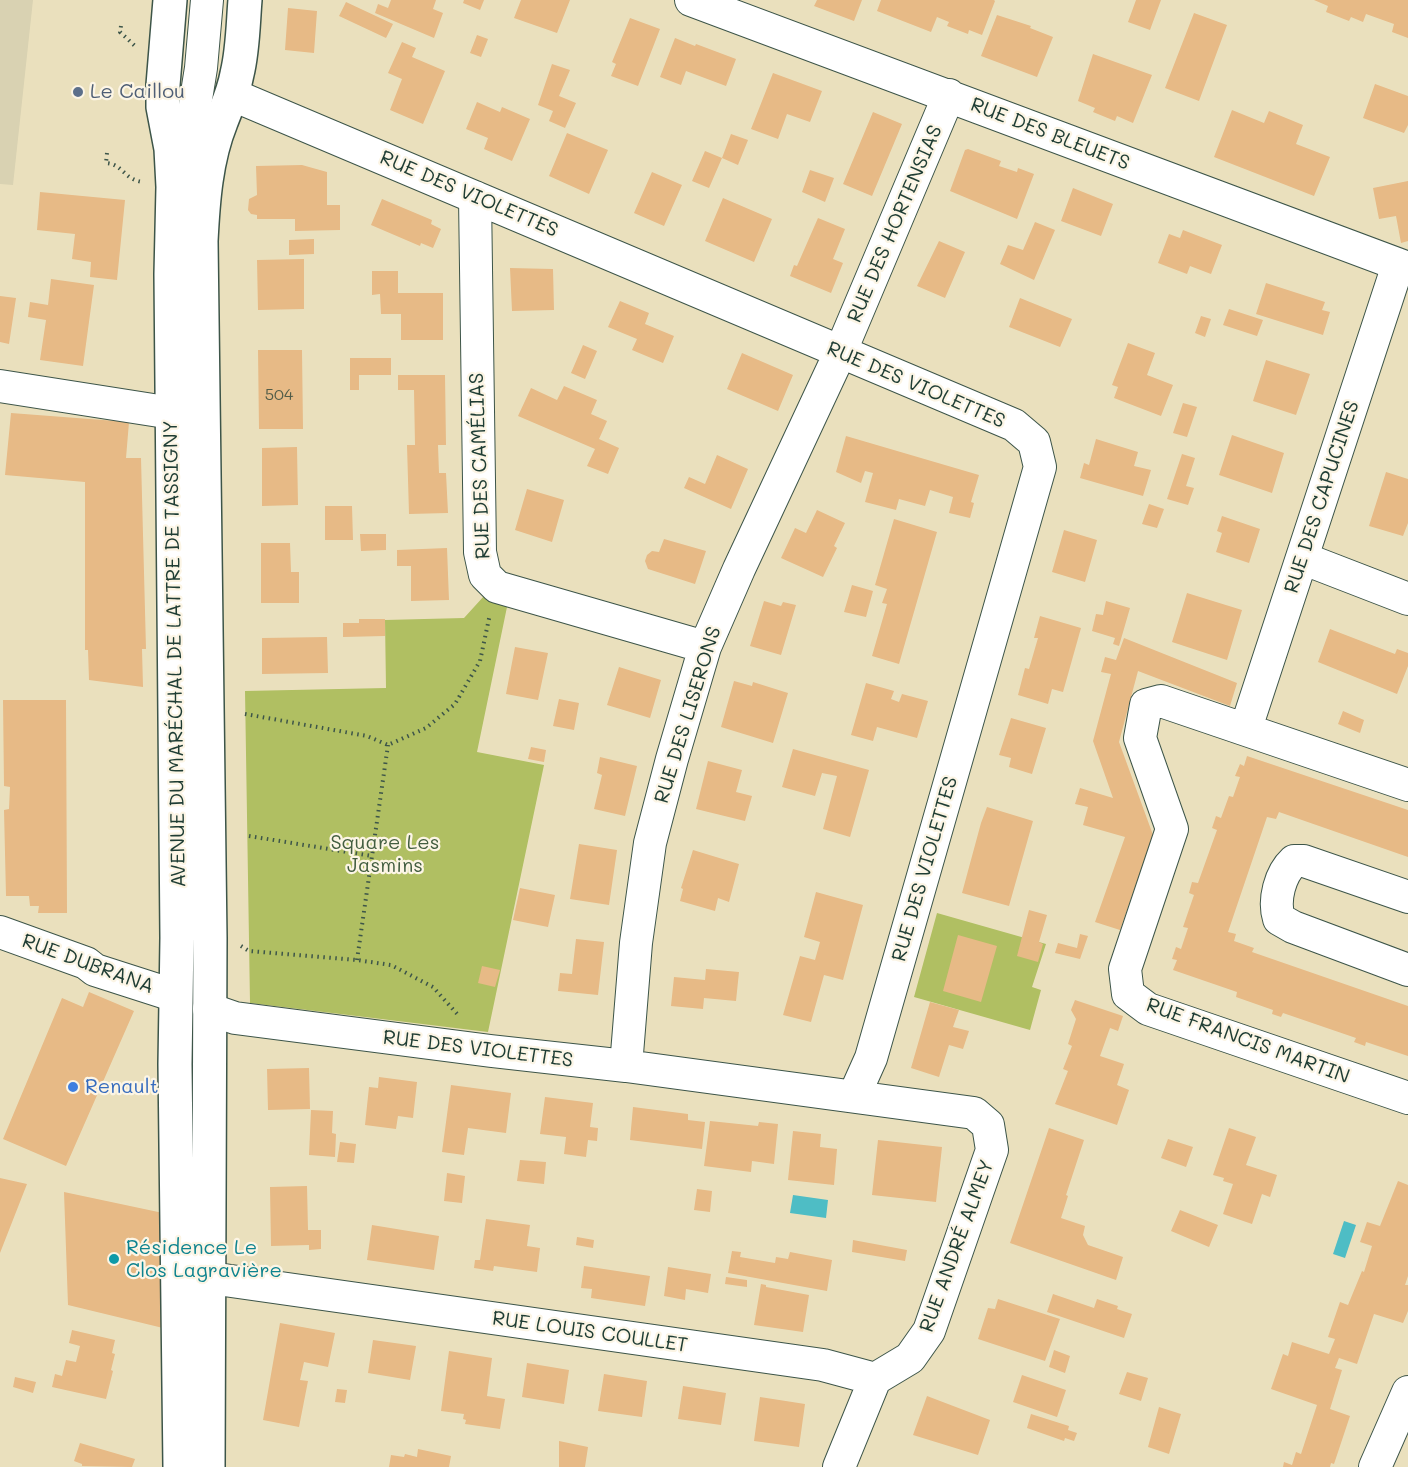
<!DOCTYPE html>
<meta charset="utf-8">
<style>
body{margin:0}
canvas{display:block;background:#eae0bd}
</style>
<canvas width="1408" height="1467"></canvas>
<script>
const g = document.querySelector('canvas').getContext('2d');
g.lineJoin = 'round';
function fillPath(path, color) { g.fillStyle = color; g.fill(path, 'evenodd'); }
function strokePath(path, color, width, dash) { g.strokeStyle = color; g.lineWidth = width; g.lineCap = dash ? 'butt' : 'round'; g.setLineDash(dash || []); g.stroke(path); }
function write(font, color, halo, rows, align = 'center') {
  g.font = font + ' Mali,sans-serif'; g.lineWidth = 4.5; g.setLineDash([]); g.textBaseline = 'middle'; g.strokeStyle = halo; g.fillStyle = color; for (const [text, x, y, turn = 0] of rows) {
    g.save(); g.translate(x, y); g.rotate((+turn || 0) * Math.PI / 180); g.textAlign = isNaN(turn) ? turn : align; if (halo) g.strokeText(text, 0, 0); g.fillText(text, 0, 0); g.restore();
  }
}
const built = new Path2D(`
 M0,0H33L13,185L0,184Z`);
const green = new Path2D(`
 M484,596L507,607L477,752L544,765L488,1032L250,1003L245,691L386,688L385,620L464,618Z
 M937,913L1046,944L1032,987L1041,990L1030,1030L914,997Z`);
const water = new Path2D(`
 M793,1195L828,1200L826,1218L790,1213Z
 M1344,1221L1356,1225L1345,1258L1333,1254Z`);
const building = new Path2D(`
 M391,0H436L433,9L443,13L434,38L375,13L378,4L388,8Z
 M464,0H484L480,10L463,3Z
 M521,0H570L557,33L514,18Z
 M817,0H862L854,21L814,6Z
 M881,0H994L995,1L982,35L969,30L968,34L947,26L949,22L937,17L931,32L877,11Z
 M1136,0H1161L1150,30L1128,22Z
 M1314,0H1408V38L1392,32L1394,24L1366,14L1363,22L1351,17L1349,21L1326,12L1328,6Z
 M346,2L393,24L386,38L339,16Z
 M288,8L317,11L314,53L285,50Z
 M1194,13L1227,25L1199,101L1165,88Z
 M997,15L1031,26L1030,28L1053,37L1037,77L981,56Z
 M630,18L660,29L638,86L611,76L616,64L612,62Z
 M477,35L488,39L481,57L470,53Z
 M675,38L695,46L696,44L736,59L726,86L686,71L681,85L660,77Z
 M402,42L416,48L412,57L445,71L423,124L390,110L402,79L388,73Z
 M1093,54L1152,75L1133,123L1117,116L1115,121L1093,112L1095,108L1078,101Z
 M552,64L570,70L559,96L576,103L565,128L549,121L553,111L538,105Z
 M773,73L822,91L810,122L787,114L778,139L751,129Z
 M1375,84L1408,96V125L1404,133L1363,118Z
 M477,102L500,112L502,107L530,119L512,161L484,149L488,138L466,129Z
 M1232,110L1264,123L1269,111L1303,125L1296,144L1330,157L1314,196L1214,157Z
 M873,112L902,124L872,196L843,184Z
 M567,133L608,150L589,194L549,176Z
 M731,134L748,140L738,165L722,158L709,188L692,181L705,151L722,158Z
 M968,149L1001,161L999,166L1017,172L1018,168L1034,174L1017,219L950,191L965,150Z
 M302,165L327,172V205H340V230L295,231V219H257V215L251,214L248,210L249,199L257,195L256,166Z
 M810,170L834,178L825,202L802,192Z
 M652,172L682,185L664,226L634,213Z
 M1408,181V241L1401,243L1396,216L1379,219L1373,188Z
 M1073,188L1113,204L1101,236L1061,221Z
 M40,192L125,200L117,280L90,277L91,262L72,259L75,234L37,230Z
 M723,198L772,219L754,262L705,241Z
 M382,199L432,220L431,224L441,229L433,248L421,243L420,246L371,225Z
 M818,218L845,229L833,259L843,263L831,293L790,276L794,265L797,266Z
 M1035,222L1055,230L1034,280L1000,264L1008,245L1023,250Z
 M1183,230L1222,245L1211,274L1190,266L1187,274L1158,263L1169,234L1180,238Z
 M314,239V254L289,255V240Z
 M939,241L965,252L945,298L917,286Z
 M304,259V309L258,310L257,260Z
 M510,268L553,269L554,310L512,311Z
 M372,271H398V293H443V340H401V314H381L380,294L372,295Z
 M51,279L94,285L83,366L40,360L46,320L28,317L30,302L48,305Z
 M1266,283L1325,302L1322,310L1330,312L1323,335L1256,314Z
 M0,296L16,298L9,344L0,342Z
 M1020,298L1072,319L1060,347L1009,327Z
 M620,301L649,313L645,324L674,336L663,363L632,350L637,339L608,327Z
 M1229,309L1263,320L1257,336L1223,325Z
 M1201,316L1211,319L1205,337L1195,333Z
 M1128,343L1155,353L1147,375L1173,385L1161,416L1114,398L1118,387L1112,385Z
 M583,345L597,351L585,379L571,373Z
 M258,350H302L303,429H259Z
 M742,353L793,375L778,411L727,389Z
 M350,358H391V375H359V390H350Z
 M1266,360L1310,374L1296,415L1253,401Z
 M398,375H445L446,445H438L439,473H446L448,513L409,514L407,445H415L414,390H398Z
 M564,386L597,400L591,414L607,421L599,439L619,448L608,474L587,466L595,449L518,416L531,388L557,400Z
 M1183,403L1197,407L1187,437L1173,433Z
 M11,413L129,422L126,458H141L146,649H142L143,687L89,680L88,650H85V482L5,475Z
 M1232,435L1284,453L1272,493L1219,475Z
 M846,436L979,475L971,502L974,503L970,518L949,513L953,497L930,490L925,506L899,499L896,510L865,502L873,473L865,471L861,483L836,472Z
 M1096,439L1138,452L1134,466L1151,470L1143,496L1080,478L1084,463L1089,465Z
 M297,447L298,505L262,506V448Z
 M1182,454L1195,458L1186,486L1194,488L1188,505L1167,499Z
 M717,455L748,469L731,509L684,488L689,477L705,484Z
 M1386,472L1408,479V523L1403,536L1369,526Z
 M527,489L564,500L552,542L515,530Z
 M1149,504L1164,509L1157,528L1142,524Z
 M325,506H352L353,540H325Z
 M817,510L845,523L834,546L837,548L823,577L781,558L795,528L806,533Z
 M1222,516L1260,529L1249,563L1216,552L1222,533L1217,531Z
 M894,519L937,532L899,664L872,656L887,604L882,603L887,589L875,585Z
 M1064,530L1097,540L1085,582L1052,572Z
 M360,534H386V550L361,551Z
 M664,539L706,551L695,584L648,569L645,561L647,555L652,551L659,552Z
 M261,543H290L291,572H299V603H261Z
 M447,548L449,600L411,601V566H397V550Z
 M852,585L873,591L866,617L844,612Z
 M1187,593L1242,610L1227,660L1172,642Z
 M764,601L781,606L783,602L796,605L781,655L750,646Z
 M1106,601L1130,608L1119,646L1113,644L1115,638L1092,631L1096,614L1103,615Z
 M1040,616L1081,628L1063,692L1052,689L1048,704L1018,695L1025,668L1029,669L1038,638H1034Z
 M359,619H385V636L343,637V623H359Z
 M1330,629L1395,654L1397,649L1408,653V666L1397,694L1318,662Z
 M327,637L328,673L262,674V638Z
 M1124,638L1237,683L1230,706L1138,671L1119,742L1153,835L1120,930L1095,922L1125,837L1083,825L1088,807L1075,804L1080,788L1113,798L1093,741L1111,674L1101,672L1105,657L1116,660Z
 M515,647L548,653L538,700L506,694Z
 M619,667L661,680L650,718L607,705Z
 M734,681L752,686L753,682L788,693L773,743L721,727Z
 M866,683L894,691L891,699L899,702L902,694L928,701L917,738L877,727L873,741L851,735Z
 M559,699L579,703L574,730L553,726Z
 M3,700H66L67,913H38L39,906H30L29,896H6L4,810L9,809L10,787L4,786Z
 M1343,711L1364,720L1360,733L1338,724Z
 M1011,718L1046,728L1032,774L1009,767L1011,758L999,755Z
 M531,747L546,750L544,762L528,759Z
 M793,749L869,770L850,837L823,829L837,776L822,773L815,796L782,787Z
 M1247,756L1408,810V857L1279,812L1276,819L1267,817L1228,932L1236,934L1234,941L1254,948L1252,952L1408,1006V1056L1366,1042L1365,1046L1354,1042L1356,1038L1283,1013L1281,1017L1272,1014L1273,1010L1236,997L1237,992L1173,970L1177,960L1172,959L1176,947L1181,949L1188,928L1183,927L1194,895L1189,893L1192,882L1198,883L1217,830L1212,828L1216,816L1221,818L1229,796L1233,797L1240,777L1235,776L1240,764L1244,766Z
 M600,757L637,766L625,816L594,809L602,775L597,773Z
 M708,761L742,770L736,792L752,796L745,821L696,809Z
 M987,807L1033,821L1009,906L962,893L981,823Z
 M579,844L617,850L609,905L570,899Z
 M693,850L739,864L729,902L718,898L715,911L680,901L683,889L681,888Z
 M520,888L555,895L548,927L513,920Z
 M816,892L863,905L843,980L824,975L811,1022L783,1015L800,956L815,960L820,942L804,937Z
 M1029,910L1047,915L1039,942L1043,944L1038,962L1017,956Z
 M1080,934L1088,936L1080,959L1055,953L1058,943L1077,948Z
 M958,935L997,946L981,1002L943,991Z
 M576,939L604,942L598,995L558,991L560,973L572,974Z
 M482,966L500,970L495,987L478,983Z
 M706,969L739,972L736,1001L704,998L703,1009L671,1006L674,977L705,980Z
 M89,992L134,1011L66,1166L3,1139L62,998L83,1007Z
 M1075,1000L1123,1016L1118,1031L1110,1028L1100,1056L1124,1064L1117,1085L1129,1090L1117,1125L1055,1104L1068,1071L1063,1069L1072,1046L1068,1044L1076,1019L1071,1010Z
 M930,1002L959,1010L953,1027L969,1031L963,1049L949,1045L939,1077L911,1068Z
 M309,1068L310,1109L268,1110L267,1069Z
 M379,1077L417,1082L413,1118L398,1116L396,1129L365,1125L369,1087L378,1088Z
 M451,1085L511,1093L506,1133L468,1128L464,1155L442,1152Z
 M545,1097L593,1103L590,1127L598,1128L597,1141L588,1140L586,1157L564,1154L566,1137L540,1134Z
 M633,1107L688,1114V1120L705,1122L702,1149L630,1140Z
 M311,1110L333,1111L332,1133L336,1134L335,1157L309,1155Z
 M710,1121L758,1126L759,1122L778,1124L774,1164L752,1161L751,1172L704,1166Z
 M1049,1128L1084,1140L1066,1195L1068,1196L1061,1218L1085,1226L1083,1235L1088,1245L1123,1257L1116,1280L1010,1243Z
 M1229,1128L1256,1137L1246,1165L1277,1175L1270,1197L1262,1194L1252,1224L1223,1214L1233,1184L1223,1181L1224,1178L1213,1175Z
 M793,1131L821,1134L820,1147L837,1149L834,1185L788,1180Z
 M1168,1139L1193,1147L1186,1167L1161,1158Z
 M878,1140L942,1147L936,1202L872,1195Z
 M340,1142L356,1144L354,1163L337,1162Z
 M520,1160L546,1162L544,1184L517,1181Z
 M447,1173L465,1176L462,1203L444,1201Z
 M0,1178L27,1184L0,1253Z
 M1398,1181L1408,1185V1276L1405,1285H1408V1311L1403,1323L1374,1314L1357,1364L1339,1358L1335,1368L1342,1370L1330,1409L1350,1416L1334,1464L1331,1463L1330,1467H1283L1284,1462L1292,1465L1296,1452L1301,1454L1317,1405L1271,1389L1283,1354L1288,1356L1292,1342L1329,1354L1335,1339L1328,1337L1340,1302L1348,1305L1362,1271L1364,1272L1372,1246L1360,1242L1367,1222L1380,1226Z
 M307,1186L308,1230H321V1249L309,1250V1245L271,1246L270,1187Z
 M697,1189L712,1191L710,1212L694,1210Z
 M64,1192L163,1213V1328L68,1305Z
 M1180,1210L1218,1225L1209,1247L1171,1231Z
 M486,1219L530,1225L527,1246L540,1248L537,1272L494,1266L493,1271L474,1268L475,1260H480Z
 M372,1225L439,1236L434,1270L367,1260Z
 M577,1237L594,1240L593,1248L576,1245Z
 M853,1240L907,1250L905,1261L852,1252Z
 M732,1251L741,1252L740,1257L775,1263L776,1257L788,1259L790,1252L832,1260L827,1291L728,1273Z
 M584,1266L650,1276L645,1306L591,1298L592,1289L581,1288Z
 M668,1267L711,1274L708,1293L686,1289L685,1300L664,1296Z
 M726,1277L747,1280V1287L725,1284Z
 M761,1284L766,1285V1287L809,1295L803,1332L754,1325Z
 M1053,1294L1094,1308L1097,1299L1118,1306L1117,1309L1132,1314L1124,1338L1047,1312Z
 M998,1299L1060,1319L1045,1361L978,1339L988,1308L995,1309Z
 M280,1323L335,1333L328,1367L304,1362L300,1380L308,1381L299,1427L263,1420Z
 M72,1330L115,1340L112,1353L115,1354L111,1370L113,1371L106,1399L52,1387L55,1374L62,1376L66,1360L76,1362L80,1346L69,1343Z
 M373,1340L416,1346L410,1380L368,1373Z
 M1054,1350L1070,1356L1065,1373L1049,1367Z
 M449,1351L492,1358L487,1396L505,1399L500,1429L465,1424L466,1420L463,1419L464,1414L441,1411Z
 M527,1363L569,1370L564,1404L522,1397Z
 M1127,1372L1148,1378L1141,1401L1119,1394Z
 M604,1374L647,1381L642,1417L598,1411Z
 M1022,1375L1066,1390L1057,1417L1013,1402Z
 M15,1377L36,1382L33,1393L13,1387Z
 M683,1386L726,1393L721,1425L678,1419Z
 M337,1389L347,1390L345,1403L335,1402Z
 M927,1396L990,1420L978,1455L913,1435Z
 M760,1397L805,1404L799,1447L754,1441Z
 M1159,1407L1181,1414L1169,1454L1148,1447Z
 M1031,1414L1069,1426L1068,1430L1077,1433L1074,1441L1065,1438L1064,1441L1027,1428Z
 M559,1441L588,1447L585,1467H559Z
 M80,1443L135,1459L132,1467L82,1466V1464L74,1461Z
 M418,1449L451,1456L449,1467H389L391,1455L404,1457L405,1454L417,1457Z`);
const path = new Path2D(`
 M121,26L120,32L135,46
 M107,153L106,163C123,164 124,180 143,182
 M245,714L367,736L388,745L426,728L455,704L480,661L490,614
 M249,836L372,856
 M241,946L249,951L357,960L391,965L433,987L459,1016
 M357,960L388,745`);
const minor = new Path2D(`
 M691,0L1408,268
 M233,95L1014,425L1034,442L1040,467L871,1058L854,1096
 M475,197L480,552L485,575L497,587L705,647
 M189,217L192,124L201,68L207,0
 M0,386L172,413
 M1302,558L1408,599
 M1246,728L1398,265
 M1408,785L1161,701L1146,705L1140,738L1172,829L1125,969L1128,994L1148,1009L1408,1098
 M1408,897L1304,861H1294C1280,874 1273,900 1279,919L1293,927L1408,970
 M0,932L86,963L95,970L176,996
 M209,1009L235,1018L491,1051L626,1066L974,1113L988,1125L992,1150L929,1331L910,1358L875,1379
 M626,1066L636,943L650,843L672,759L705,647L739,569L840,353L949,95
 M210,1278L823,1365L875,1379L839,1467
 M1375,1467L1408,1392`);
const major = new Path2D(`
 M170,0L163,85V107L171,149L173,187L171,274L177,938L175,1064L180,1467
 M208,1467L210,938L201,241C203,201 206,159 221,122C227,106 234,91 237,74C243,50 243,24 245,0`);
const markers = [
 [78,92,6,"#5c6f8a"],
 [73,1087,6,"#3f7fe0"],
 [114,1259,6,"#0f9aa8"]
];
const numberNames = [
 ["504",279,395]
];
const serviceNames = [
 ["Le Caillou",90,92]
];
const streetNames = [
 ["RUE DES BLEUETS",1050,134,21],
 ["RUE DES VIOLETTES",469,194,23],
 ["RUE DES HORTENSIAS",895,224,-67],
 ["RUE DES VIOLETTES",916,385,23],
 ["RUE DES CAMÉLIAS",480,466,-92],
 ["RUE DES CAPUCINES",1322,497,-72],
 ["AVENUE DU MARÉCHAL DE LATTRE DE TASSIGNY",175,654,-91],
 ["RUE DES LISERONS",688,715,-73],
 ["RUE DES VIOLETTES",925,869,-74],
 ["RUE DUBRANA",88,964,20],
 ["RUE FRANCIS MARTIN",1248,1041,20],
 ["RUE DES VIOLETTES",478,1049,7],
 ["RUE ANDRÉ ALMEY",957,1246,-70],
 ["RUE LOUIS COULLET",590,1332,8]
];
const parkNames = [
 ["Square Les",385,843],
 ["Jasmins",385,866]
];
const shopNames = [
 ["Renault",85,1087]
];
const cultureNames = [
 ["Résidence Le",126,1248],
 ["Clos Lagravière",126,1271]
];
fillPath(built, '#d9d2b2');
fillPath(green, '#b0bf62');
fillPath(water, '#4ebdc5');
fillPath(building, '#e7ba86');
strokePath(minor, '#3d5549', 34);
strokePath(major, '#3d5549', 36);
strokePath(path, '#3d5549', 4, [1.5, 4.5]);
strokePath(minor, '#fff', 32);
strokePath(major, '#fff', 33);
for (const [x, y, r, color] of markers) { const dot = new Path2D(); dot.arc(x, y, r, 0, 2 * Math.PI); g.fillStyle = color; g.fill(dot); strokePath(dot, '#fcf5e5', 2); }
write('16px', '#515c48', null, numberNames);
write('20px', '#4e5e75', '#fcf5e5', serviceNames, 'left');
write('20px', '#1f3d34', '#fcf5e5', streetNames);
write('20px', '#435e40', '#fcf5e5', parkNames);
write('20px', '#366cbe', '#fcf5e5', shopNames, 'left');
write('20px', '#0d838f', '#fcf5e5', cultureNames, 'left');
</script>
